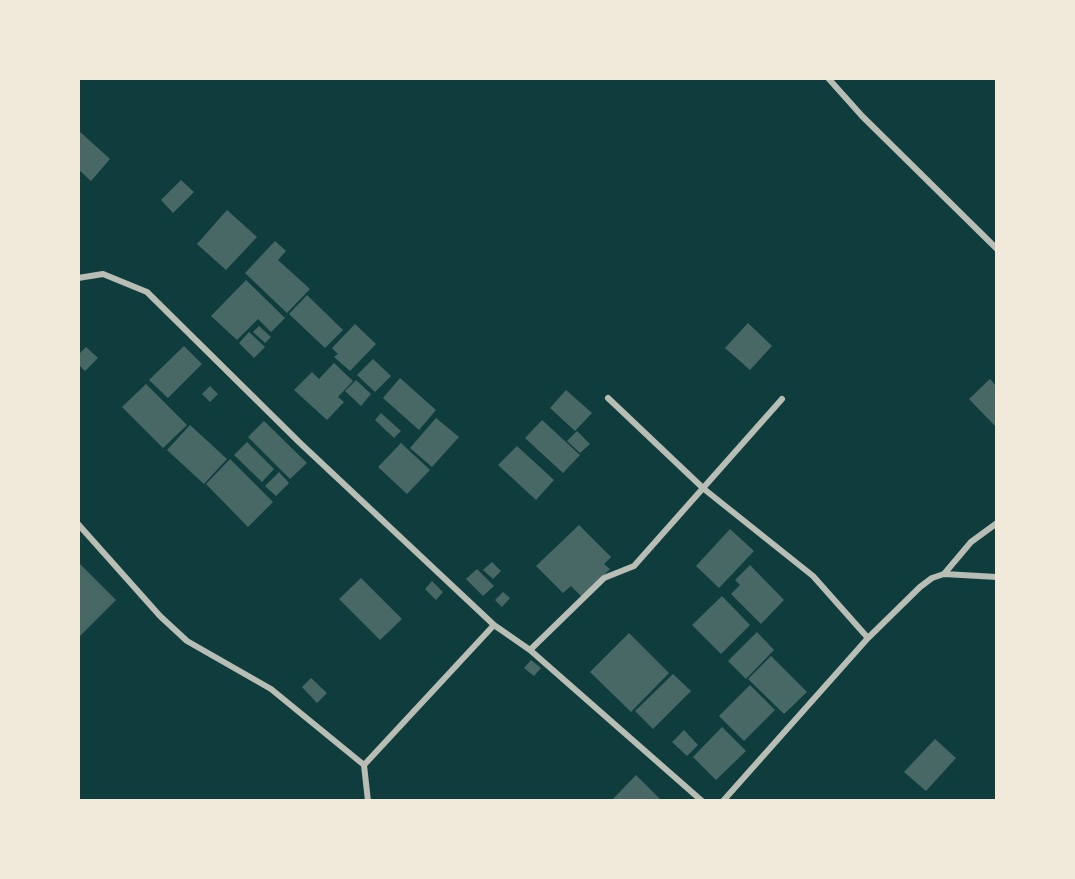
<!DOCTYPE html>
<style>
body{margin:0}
#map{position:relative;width:1075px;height:879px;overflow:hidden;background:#0f3d3e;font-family:"Roboto Condensed",sans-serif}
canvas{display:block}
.frame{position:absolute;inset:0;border:80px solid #f1e9da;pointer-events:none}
</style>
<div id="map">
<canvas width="1075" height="879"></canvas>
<div class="frame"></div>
</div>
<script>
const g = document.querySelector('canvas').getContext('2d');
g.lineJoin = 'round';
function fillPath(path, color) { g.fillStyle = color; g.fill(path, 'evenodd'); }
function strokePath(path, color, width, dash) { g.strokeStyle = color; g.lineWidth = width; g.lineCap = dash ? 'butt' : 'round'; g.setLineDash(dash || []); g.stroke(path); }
const building = new Path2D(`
 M78,130L110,159L91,181L78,169Z
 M181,180L194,192L173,213L161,200Z
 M227,210L257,237L226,270L197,244Z
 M275,241L286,251L278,260L310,289L287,313L245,273Z
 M246,280L285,318L271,332L258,319L237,340L211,316Z
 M307,295L343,330L325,348L289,314Z
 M748,323L772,346L750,370L725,348Z
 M355,324L376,344L350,371L334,357L338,354L332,348Z
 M259,326L271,337L265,343L253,332Z
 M249,332L265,347L254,358L239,343Z
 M184,346L202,364L168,398L149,380Z
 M86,347L98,358L85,371L78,364V355Z
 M373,359L391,376L375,392L357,375Z
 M334,363L353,381L338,397L344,402L327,420L294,390L312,372L319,379Z
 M400,378L436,410L419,430L383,398Z
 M990,379L997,387V428L969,399Z
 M356,380L371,394L361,406L345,391Z
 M146,384L187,425L163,448L122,407Z
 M210,386L218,394L210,402L202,394Z
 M566,390L592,413L575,431L550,408Z
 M381,413L401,431L394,438L375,420Z
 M436,418L459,437L432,467L410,448Z
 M542,420L580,455L563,473L525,438Z
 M264,421L307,463L290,479L248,437Z
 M190,425L227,459L204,484L167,450Z
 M577,431L590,444L580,453L567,441Z
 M247,442L274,469L262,482L234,455Z
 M401,443L430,470L407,494L378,467Z
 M517,446L554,480L536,500L498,465Z
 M230,459L273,502L248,527L206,484Z
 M279,472L289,483L276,496L265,486Z
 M579,525L611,557L604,564L610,569L582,597L571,586L563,593L536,566Z
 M730,529L754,551L719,588L696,566Z
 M78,562L116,600L80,636L78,634Z
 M492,562L501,571L493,579L483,570Z
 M750,565L784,600L761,624L731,594L740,585L735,580Z
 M477,569L494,586L483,596L466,579Z
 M361,578L402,619L380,640L339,599Z
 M432,581L443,592L436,600L425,589Z
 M503,592L510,598L502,607L495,600Z
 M722,596L750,625L721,654L692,625Z
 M757,632L774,650L746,679L728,661Z
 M629,633L669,673L631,712L590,672Z
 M771,656L807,692L784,714L748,679Z
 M531,660L541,668L534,676L524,668Z
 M673,674L691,691L653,729L635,711Z
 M311,678L327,693L317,703L302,687Z
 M750,685L775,710L744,741L719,716Z
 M722,727L746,751L716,780L693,757Z
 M684,730L698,745L687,756L672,742Z
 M935,739L956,758L926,791L904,772Z
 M636,775L660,799L658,801H615L613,799Z`);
const minor = new Path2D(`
 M828,78L862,116L997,249
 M78,278L103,274L147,292L299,442L494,625L364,765L368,801
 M608,398L704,489L813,576L868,638
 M78,524L160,616L187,641L271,689L364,765
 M944,574L971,542L997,523
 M494,625L530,650L702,801
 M530,650L604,578L634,566L782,399
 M723,801L868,638L920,587L932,578L944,574L997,577`);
fillPath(building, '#486865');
strokePath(minor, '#b8beb3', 6);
</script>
